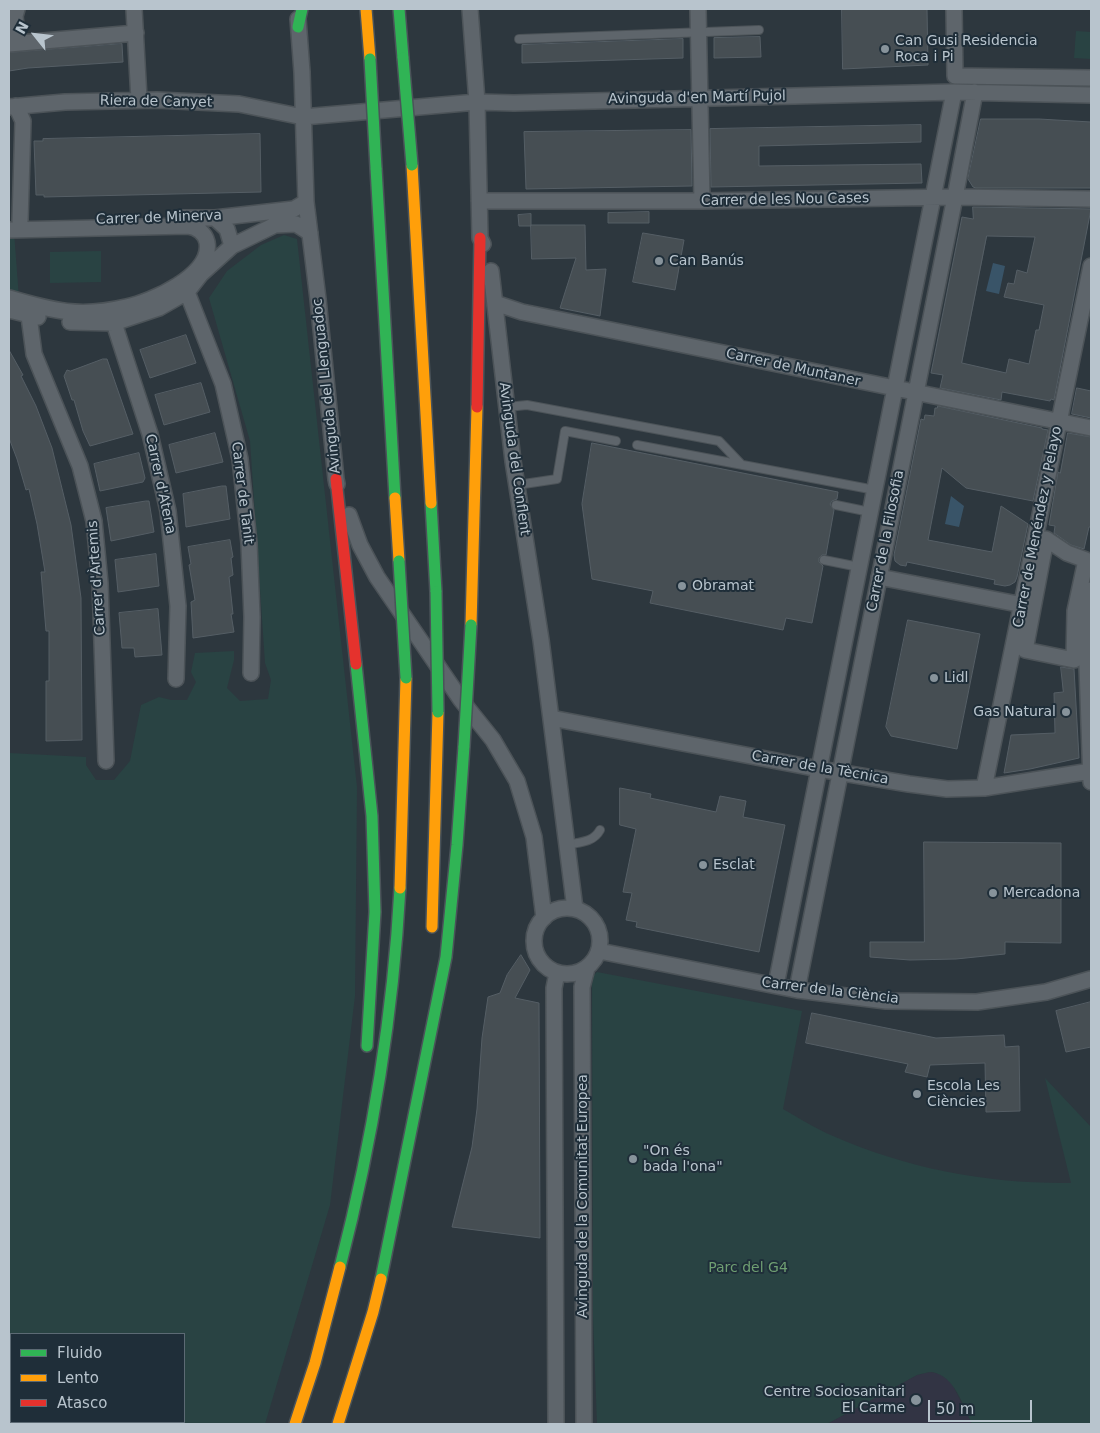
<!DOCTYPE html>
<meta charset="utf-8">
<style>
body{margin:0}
#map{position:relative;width:1100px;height:1433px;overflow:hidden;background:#2d373e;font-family:"DejaVu Sans",sans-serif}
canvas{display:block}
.frame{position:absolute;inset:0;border:10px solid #b8c4cd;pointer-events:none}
.legend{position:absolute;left:10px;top:1333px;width:175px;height:90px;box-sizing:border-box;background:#1f2e39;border:1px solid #5c6a74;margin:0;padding:6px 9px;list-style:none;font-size:15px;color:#b8c4cd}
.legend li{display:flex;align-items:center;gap:10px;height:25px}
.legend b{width:25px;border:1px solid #5c6a74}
.north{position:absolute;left:10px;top:10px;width:50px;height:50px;-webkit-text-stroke:4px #1f2e39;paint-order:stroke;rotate:299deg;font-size:14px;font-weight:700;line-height:20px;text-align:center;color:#b8c4cd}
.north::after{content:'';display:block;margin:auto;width:18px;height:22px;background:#b8c4cd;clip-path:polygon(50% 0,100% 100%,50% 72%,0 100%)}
.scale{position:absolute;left:928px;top:1400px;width:104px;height:22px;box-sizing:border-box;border:2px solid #b8c4cd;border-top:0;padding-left:6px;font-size:15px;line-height:18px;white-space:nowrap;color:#b8c4cd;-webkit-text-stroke:4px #1f2e39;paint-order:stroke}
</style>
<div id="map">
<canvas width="1100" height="1433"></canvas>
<div class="frame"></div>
<ul class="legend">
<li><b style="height:6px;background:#30b455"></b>Fluido</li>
<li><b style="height:6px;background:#ff9f0a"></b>Lento</li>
<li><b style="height:6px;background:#e5322d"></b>Atasco</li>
</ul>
<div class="north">N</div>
<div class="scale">50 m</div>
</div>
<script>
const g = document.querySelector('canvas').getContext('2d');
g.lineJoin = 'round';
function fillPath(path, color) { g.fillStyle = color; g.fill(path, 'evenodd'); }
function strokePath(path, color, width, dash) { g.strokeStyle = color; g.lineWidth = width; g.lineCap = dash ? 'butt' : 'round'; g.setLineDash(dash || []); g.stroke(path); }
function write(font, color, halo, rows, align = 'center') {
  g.font = font + ' "DejaVu Sans",sans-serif'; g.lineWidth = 4; g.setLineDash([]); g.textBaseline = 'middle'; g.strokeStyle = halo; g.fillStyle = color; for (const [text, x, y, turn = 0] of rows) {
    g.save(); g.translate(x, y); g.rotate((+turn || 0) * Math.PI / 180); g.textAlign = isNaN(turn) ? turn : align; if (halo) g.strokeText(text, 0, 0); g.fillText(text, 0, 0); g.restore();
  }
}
const medical = new Path2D(`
 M930,1372L940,1374L951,1382L972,1424H827L917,1375Z`);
const green = new Path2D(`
 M1076,31L1091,32V59L1074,58Z
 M9,232H14L19,298L9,295Z
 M284,235L297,239L357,787L355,996L330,1205L265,1424H9V753L86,757V765L96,780H114L130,761L141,705L159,697L171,700H187L196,682L191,672L195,653L234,651V660L227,688L240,701L268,699L271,680L265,663L250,441L209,298L227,271L261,245ZM11,1334H184V1422H11Z
 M101,251V282L50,283V252Z
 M597,972L802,1011L783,1109C799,1118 816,1129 833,1136C908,1169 989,1184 1071,1183L1045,1078L1091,1127V1424H972C963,1406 955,1376 932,1372C927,1372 922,1374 917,1375L827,1424H597L593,1317L592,984L594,975Z`);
const water = new Path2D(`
 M993,263L1005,266L999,294L986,291Z
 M951,496L964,506L959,527L945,524Z`);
const building = new Path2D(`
 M842,9H927L928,65L843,69Z
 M760,37L761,57L714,58V38Z
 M683,39V58L522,63V45Z
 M122,44L123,62L28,68L9,71V53Z
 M981,119H1039L1091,122V188H976L973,187L968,179Z
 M921,125V142L759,146V166L921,164L922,183L711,187L710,129Z
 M691,130L692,186L526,189L524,132Z
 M260,134L261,192L44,197V195H36L34,141H43V139Z
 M973,207L1091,209L1054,400L1051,399L1050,401L1002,392L1001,400L940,388L943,375L931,373L962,217L973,219ZM987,236L1035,237L1027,273L1017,270L1014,284L1008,283L1004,297L1044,305L1039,330H1036L1029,364L1009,359L1006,373L962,363Z
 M649,212V223H608V213Z
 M531,214V226H519L518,215Z
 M531,225H585L586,270L606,269L600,316L560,308L576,258L532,259Z
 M643,233L684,240L675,290L633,282Z
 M186,335L196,363L150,378L140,350Z
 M9,350L23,375L21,376L36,406L52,448L71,525L81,598L82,740L46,741V681H49V631H46L41,572H45L37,524L29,489L26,490L17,459L9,438Z
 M103,359H107L133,434L90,446L83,431L74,400H72L64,376L67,370L70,371Z
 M201,383L210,412L164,425L155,395Z
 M1077,388L1091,391V418L1072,414Z
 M938,406L1042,428V429L1048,430L1033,501L966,488L942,468L928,540L992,552L1001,506L1028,524L1017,577L1015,582L1010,585L1005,586L994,584L995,580L907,562L906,566L900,565L895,561L894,555L921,419L924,420L925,415L934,416L935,408H937Z
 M215,433L223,462L176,473L169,445Z
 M1068,433L1091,437V527H1089L1084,549L1071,545L1054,533L1055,526L1049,525L1058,472L1060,473Z
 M592,443L838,492L837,499L832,501L830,504L834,510L826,555H822L819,558V562L823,566L812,623L786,618L783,630L650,603L653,591L592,579L582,504Z
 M139,453L145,478L143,482L100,491L94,464Z
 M222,486H226L230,519L186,527L183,494Z
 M146,501H149L154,532L111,541L106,508Z
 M230,540L233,557L231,558L233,575L229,577L233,614H231L234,632L193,638L191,602L195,600L189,565L191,564L188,547Z
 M156,554L159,586L118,592L115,560Z
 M158,609L162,655L135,657L134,648H122L119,613Z
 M908,620L980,634L957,749L891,736L886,727Z
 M1061,667L1074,669L1079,758L1030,769L1004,773L1011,735L1055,733L1054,693L1063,692Z
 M620,788L651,794L650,798L716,812L720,796L746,801L743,817L785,825L759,952L636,927L637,922L626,920L632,893L623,892L636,829L620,825Z
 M924,842L1061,843V943L1005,942V954L956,959L910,960L870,957V942H924Z
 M521,955L530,970L515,998L539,1003L540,1238L452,1227L472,1147L477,1109L482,1038L488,997L500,993L507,975Z
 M1091,1002V1047L1066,1052L1056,1011Z
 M812,1013L936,1038L1004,1035L1005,1047L1019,1046L1020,1111L986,1112L985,1063L930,1065L927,1077L905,1072L908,1064L806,1043Z`);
const lane = new Path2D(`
 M519,39L759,30
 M507,407L527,405L719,441L741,464
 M637,445L875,490
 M517,485L557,479L565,431L616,441
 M836,505L870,512
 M824,560L859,567
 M566,845C579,842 593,843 600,830`);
const street = new Path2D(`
 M134,9L139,99
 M470,9L477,102L480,238L483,244
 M698,9L702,201
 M954,9L955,76L1091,78
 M298,19L302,72L306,202L318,299L336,479L337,484
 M9,38L17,36L15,16L17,9
 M9,44L136,33
 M16,106L23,121L20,221
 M9,107L65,102L157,100L239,104L303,117L477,102L514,103L954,92L1091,95
 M479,201H702L955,197L1091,199
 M180,218H215L294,209L306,202
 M215,218L227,229L232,246
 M9,230L188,226C197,227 205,233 207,242C213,275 151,302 126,307C80,318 53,311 9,298
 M491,271L513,461L541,640L575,909
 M187,292L223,384L240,459L249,543L252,617L251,673
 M495,303L522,312L1091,428
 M9,310L38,317
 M29,316L34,354L80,466L94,521L100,583L106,761
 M70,322L114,323L159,308L187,292L201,274L232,246L275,225L296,224L310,233
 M114,323L150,434L168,511L178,606L176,679
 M349,515L360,545L377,577L461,700L493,740L517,781L534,837L544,918
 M1046,539L1067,553L1086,560L1075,611L1074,660L1025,650Z
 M879,577L1023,605
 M1091,590L1086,604L1087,666L1091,782
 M551,718L819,769L909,784L947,789L984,788L1091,771
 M984,788L1091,266
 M534 941a33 33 0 1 1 66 0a33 33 0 1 1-66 0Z
 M599,951L797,990L886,1001L977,1002L1046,992L1091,979
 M776,985L954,92
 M797,990L955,197L975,92
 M556,1424L554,988L557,973
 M584,1424L582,987L587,968`);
const fast = new Path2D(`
 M399,9L403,58
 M298,27L302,9
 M376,168L395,498
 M431,503L436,592
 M356,664L372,816L375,912L367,1046
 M340,1267C372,1143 393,1017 400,888
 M381,1279L446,957L457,845L464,746`);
const slow = new Path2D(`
 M366,9L370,59
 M412,165L431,503
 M395,498L399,561
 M471,625L477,407
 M400,888L406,678
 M432,927L438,712
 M295,1424L315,1363L340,1267
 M338,1424L373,1312L381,1279`);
const jam = new Path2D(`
 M477,407L480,238
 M336,479L356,664`);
const fastBridge = new Path2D(`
 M403,58L412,165
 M370,59L376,168
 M399,561L406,678
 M436,592L438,712
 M464,746L471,625`);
const markers = [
 [885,49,5,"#87939b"],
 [659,261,5,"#87939b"],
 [682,586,5,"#87939b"],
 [934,678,5,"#87939b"],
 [1066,712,5,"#87939b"],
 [703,865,5,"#87939b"],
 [993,893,5,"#87939b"],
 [917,1094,5,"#87939b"],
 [633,1159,5,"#87939b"],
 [916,1400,6,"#87939b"]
];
const poiNames = [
 ["Can Gusi Residencia",895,41],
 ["Roca i Pi",895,57],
 ["Can Banús",669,261],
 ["Obramat",692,586],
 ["Lidl",944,678],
 ["Gas Natural",1056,712,"right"],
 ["Esclat",713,865],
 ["Mercadona",1003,893],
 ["Escola Les",927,1086],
 ["Ciències",927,1102],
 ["\"On és",643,1151],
 ["bada l'ona\"",643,1167],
 ["Centre Sociosanitari",905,1392,"right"],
 ["El Carme",905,1408,"right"]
];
const streetNames = [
 ["Avinguda d'en Martí Pujol",697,98,-1],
 ["Riera de Canyet",156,102,1],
 ["Carrer de les Nou Cases",785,200,-1],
 ["Carrer de Minerva",159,218,-2],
 ["Carrer de Muntaner",793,368,12],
 ["Avinguda del Llenguadoc",327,386,-96],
 ["Avinguda del Conflent",514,459,82],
 ["Carrer d'Atena",160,484,78],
 ["Carrer de Tanit",242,493,83],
 ["Carrer de Menéndez y Pelayo",1038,527,-79],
 ["Carrer de la Filosofia",886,541,-79],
 ["Carrer d'Àrtemis",97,578,-94],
 ["Carrer de la Tècnica",820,768,10],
 ["Carrer de la Ciència",830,991,7],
 ["Avinguda de la Comunitat Europea",583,1196,-90]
];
const parkNames = [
 ["Parc del G4",748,1268]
];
fillPath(medical, '#323444');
fillPath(green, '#294343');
fillPath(water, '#395468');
fillPath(building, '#464e53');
strokePath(building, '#555e65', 1);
strokePath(lane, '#4c5358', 10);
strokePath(street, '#4c5358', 18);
strokePath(fast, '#4a5359', 14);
strokePath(slow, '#4a5359', 14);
strokePath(jam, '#4a5359', 14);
strokePath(lane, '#5e656b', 8);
strokePath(street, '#5e656b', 15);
strokePath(fast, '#30b455', 11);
strokePath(slow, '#ff9f0a', 11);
strokePath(jam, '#e5322d', 11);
strokePath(fastBridge, '#4a5359', 14, []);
strokePath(fastBridge, '#30b455', 11);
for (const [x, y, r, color] of markers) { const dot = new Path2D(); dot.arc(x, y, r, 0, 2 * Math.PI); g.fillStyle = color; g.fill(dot); strokePath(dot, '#1f2e39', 2); }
write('14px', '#b8c4cd', '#1f2e39', poiNames, 'left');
write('14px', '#b8c4cd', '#1f2e39', streetNames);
write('14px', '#6f9f72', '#1f2e39', parkNames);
</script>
